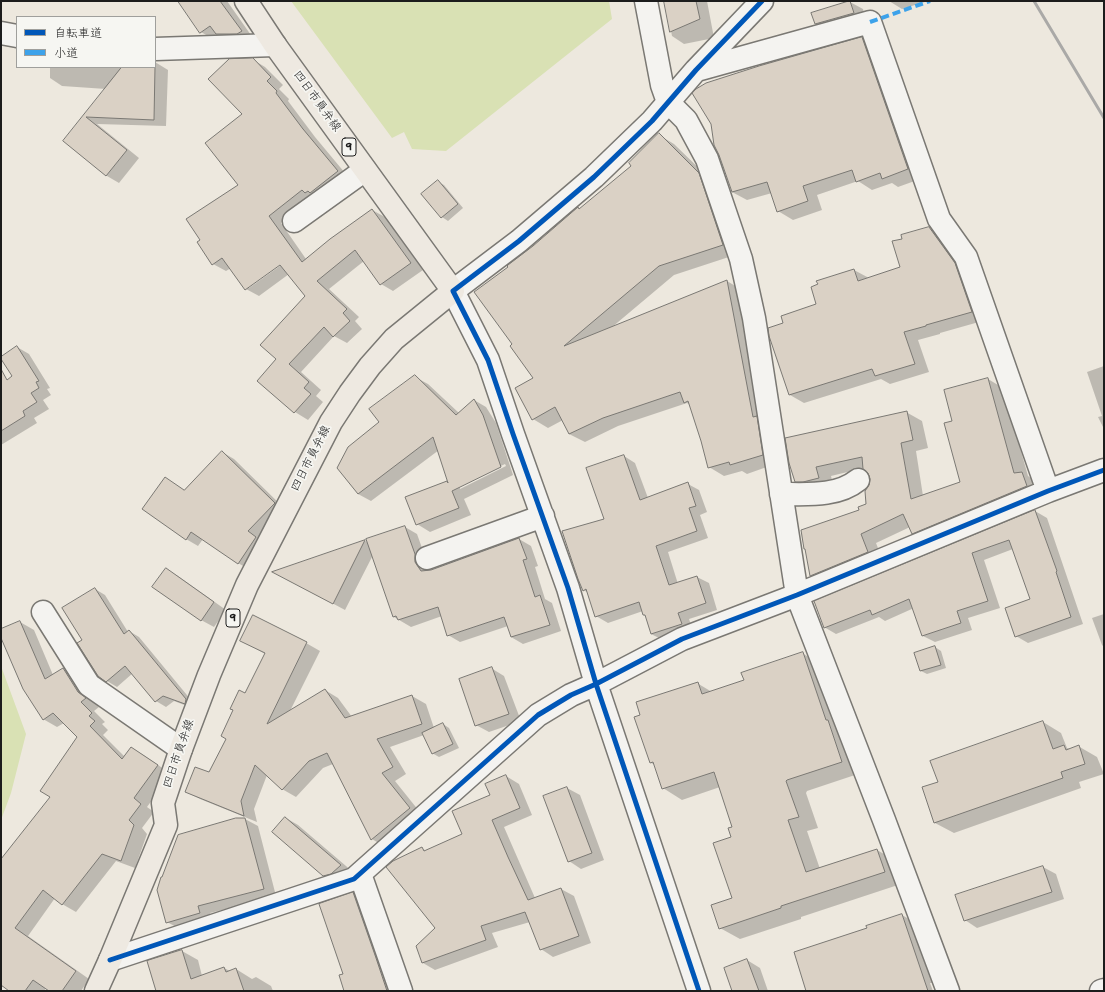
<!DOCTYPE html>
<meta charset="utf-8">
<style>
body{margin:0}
#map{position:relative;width:1105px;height:992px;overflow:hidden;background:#ede8de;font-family:"Gochi Hand","Klee One",sans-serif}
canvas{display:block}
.frame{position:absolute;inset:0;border:2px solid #1c1c1c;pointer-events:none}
.legend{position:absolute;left:16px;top:16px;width:140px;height:52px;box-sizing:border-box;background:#f6f6f2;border:1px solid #9f9f9c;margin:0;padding:5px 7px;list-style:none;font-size:12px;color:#1c1c1c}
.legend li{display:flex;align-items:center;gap:8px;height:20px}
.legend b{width:20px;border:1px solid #9f9f9c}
</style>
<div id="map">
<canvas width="1105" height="992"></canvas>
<div class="frame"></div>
<ul class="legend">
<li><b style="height:5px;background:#0057b8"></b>自転車道</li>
<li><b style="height:5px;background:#3da2ea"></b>小道</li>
</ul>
</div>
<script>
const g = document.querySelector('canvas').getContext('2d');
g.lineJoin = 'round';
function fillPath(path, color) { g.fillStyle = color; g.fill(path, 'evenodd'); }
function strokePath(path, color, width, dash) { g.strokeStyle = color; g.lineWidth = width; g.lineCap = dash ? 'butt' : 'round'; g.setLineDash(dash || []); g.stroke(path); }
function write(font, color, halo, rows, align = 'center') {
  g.font = font + ' "Gochi Hand","Klee One",sans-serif'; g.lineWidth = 3.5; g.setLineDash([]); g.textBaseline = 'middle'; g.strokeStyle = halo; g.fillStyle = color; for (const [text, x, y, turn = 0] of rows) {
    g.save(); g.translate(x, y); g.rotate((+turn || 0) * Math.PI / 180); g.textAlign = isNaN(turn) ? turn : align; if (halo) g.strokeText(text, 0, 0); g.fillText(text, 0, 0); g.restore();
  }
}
const green = new Path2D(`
 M291,1H609L612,19L446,151L412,149L404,132L392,138Z
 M1,666L26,734L11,793L1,820Z`);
const shadow = new Path2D(`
 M179,1H227L253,38L229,41L218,35L213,39L201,32Z
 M665,1H707L714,38L684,44L672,36Z
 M889,1H928L902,9Z
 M850,2L863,9L866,20L828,31L816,24Z
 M862,38L877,47L923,178L898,187L892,183L872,190L858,181L817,195L822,210L793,220L778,211L772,193L747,200L732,192Z
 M252,59L265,67L283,85L279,89L289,99L288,101L315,137L350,179L314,197L281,223L306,259L372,210L385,217L423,270L393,291L381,284L364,261L329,289L359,317L355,321L362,329L347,343L334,336L301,372L321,390L316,396L323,402L308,420L295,412L258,381L277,359L307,296L289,274L259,296L246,289L231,268L226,271L213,264L240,185L243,114ZM283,261L284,263L249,288V285Z
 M155,62L168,70L166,126L97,124L139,158L119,183L107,176L64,141L106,89L62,86L50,78V67H155Z
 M659,135L674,144L714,183L738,254L674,275L611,328L727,281L742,290L778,463L747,474L742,471L724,476L709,467L702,441L690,405L687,403L618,426L585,442L569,434L563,420L548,428L533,419L516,389L535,378L514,344L510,267L632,166Z
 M438,182L444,185L463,208L448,221L442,217Z
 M929,228L944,236L986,320L940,333V334L918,340L929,372L890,384L881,379L804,403L790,395L784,324L817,305L854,270L869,278L901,267L903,239Z
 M17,347L29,354L50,388L47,389L51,395L43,400L49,409L34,418L37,423L1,445V384L14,377Z
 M1104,366V429L1098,417L1102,416L1087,372Z
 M415,377L428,384L459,413L474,400L486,407L496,423L513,475L464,499L471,515L430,532L417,524L447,482L449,483L439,450L371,501L358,494L380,423ZM505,464L506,466L460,489V486Z
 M988,379L1003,388L1028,476L1037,482L1042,495L928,542L913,533L910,527L876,543L883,561L826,584L811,575L860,511L867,505L871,479L869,472L864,468L831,476L834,487L811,490L796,481L790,463L906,412L922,421L928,448L916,451L923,496L961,483L954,421Z
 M222,452L234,459L287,511L250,570L238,563L203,539L198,546L186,539L165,478L185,491Z
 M624,456L635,463L648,498L688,484L699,490L707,512L700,515L708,538L668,552L678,584L697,577L709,583L717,610L689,619L693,631L663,640L651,634L646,616L644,615L643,611L608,623L596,616L587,592L583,590Z
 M1035,511L1047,518L1083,624L1028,643L1016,636L1031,600L1013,549L984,560L1000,608L968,618L972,630L935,642L923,636L914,608L885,621L879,617L836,634L824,627Z
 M405,527L417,534L427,562V569L428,571H431L519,539L531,546L538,566L535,567L545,599L552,603L561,631L523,644L511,637L508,626L460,642L448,635L442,616L411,627L394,617L373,555L345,610L274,572L365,541L368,542V540Z
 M166,569L178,576L226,610L214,627L201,620Z
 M95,589L105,595L128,632L129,631L139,637L196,706L195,709L174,701L166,707L156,701L133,673L117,687L107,681Z
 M1104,614V647L1102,645L1092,618Z
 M20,622L34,630L53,675L63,669L77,677L92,701L99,707L94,711L105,722L102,724L108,730L103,735L125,757L132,748L145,756L171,774L147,807L154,812L142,828L147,834L135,868L116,861L76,912L62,904L55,898L28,936L89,979L81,991H50L46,988L44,991H10L3,986L1,989V861L52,797L78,737L64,723L57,727L43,719L1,636V630Z
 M241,640L306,643L320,651L290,711L325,690L338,698L352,717L412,696L426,704L434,728L443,724L449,728L459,748L439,757L432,753L424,735L390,747L406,774L395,781L423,816L385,847L372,839L333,764L323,768L296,797L282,789L267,775L254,809L257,822L200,799L186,792L209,773L227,738L246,695L265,654Z
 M935,647L941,651L946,668L927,674L921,671Z
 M802,653L822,665L861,773L807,791L806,793L818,828L807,831L820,869L877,850L896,861L904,883L801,917V919L740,939L720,928L733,899L732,837L734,827L720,787L682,800L663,788L655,765L651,763L697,683L712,692L745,681Z
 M491,668L504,676L521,721L489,732L476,725Z
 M1043,722L1061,733L1067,748L1070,749L1078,746L1097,757L1104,774L1079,782L1081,788L954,833L935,823L923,788L939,782Z
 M506,776L519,784L532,815L504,827L535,898L561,889L574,896L591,943L553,957L541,949L530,922L492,933L498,947L435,970L423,963L417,947L437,928L422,848L426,851L463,835Z
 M567,788L580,795L604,860L581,869L569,861Z
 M286,818L298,825L353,872L336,883L323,875Z
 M245,819L258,826L276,896L210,913L212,920L180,929L167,922Z
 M1043,867L1056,874L1064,899L977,928L965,920Z
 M353,894L369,903L399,991H345L344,974Z
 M902,915L914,922L943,991H935L932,983H930L933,991H819L868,929Z
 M182,951L198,960L202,976L224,968L230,971L236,969L252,979L256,977L271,986L273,991H157Z
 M747,960L760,968L768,991H733Z`);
const building = new Path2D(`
 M178,1H220L242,31L237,34H216L210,26L200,33Z
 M664,1H696L700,19L670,32Z
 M849,1H850L854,13L815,24L811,13Z
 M862,37L908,169L882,179L880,173L856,182L852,170L803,186L808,201L777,212L767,182L732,192L719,155L714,145L711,124L692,93L696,89L706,83L759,66Z
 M253,58L271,77L267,81L277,91L276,93L303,129L338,171L310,193L308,191L305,193L302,190L269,216L302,262L330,239L372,209L411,263L380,285L355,250L317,281L347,309L343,313L350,321L333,337L324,327L289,364L309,382L304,388L311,394L294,413L257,381L276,359L260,345L305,296L280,265L245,290L222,258L212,265L197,242L200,240L186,219L238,185L205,143L242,114L208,79L229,59Z
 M122,67H155L154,120L86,117L127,150L106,176L63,141Z
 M659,133L699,173L723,245L659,266L564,346L727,280L753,417L757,416L763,455L730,465L729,462L708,468L701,441L688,401L684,403L680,392L603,418L569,434L555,407L532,420L515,388L533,378L510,346L512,344L474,292L508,267L507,266L508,265L533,246L578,207L579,209L631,166L629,163Z
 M438,180L458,204L441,218L421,194Z
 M929,227L955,263L972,312L926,325V326L904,332L915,364L875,376L872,369L789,395L769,336L768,328L783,323L781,316L816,304L811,287L818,284L816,281L854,269L858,281L900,267L892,241L902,239L901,235Z
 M17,346L39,381L36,382L39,388L31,393L37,402L23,411L25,416L1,431V369L7,380L12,376L1,359V357Z
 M415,375L456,415L474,399L483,415L501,467L452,491L459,508L416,525L405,497L447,481L448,483L433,437L358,494L337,468L348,447L379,422L369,409Z
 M988,378L1014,473L1022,472L1027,486L912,534L903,514L861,534L868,552L810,576L805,549H804L801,530L859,510L858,507L866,504L865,491L869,485L870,479L868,473L863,469L862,457L816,467L819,478L803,482H795L789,463L785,438L907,411L913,440L901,443L911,499L960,482L944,423L952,421L944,390Z
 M222,451L275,503L248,531L256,537L238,564L191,532L186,540L142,509L165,477L184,490Z
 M624,455L640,500L688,482L696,506L689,508L697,531L656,546L669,585L697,576L706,603L678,613L682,624L651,634L645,615H643L639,602L595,617L586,589L583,591L578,579L562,531L604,519L586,468Z
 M1035,510L1057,571L1056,572L1071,617L1015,637L1005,608L1030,599L1009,540L972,553L988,601L957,611L961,623L922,636L909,599L872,615L870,610L824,628L814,601Z
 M405,526L415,554V562L421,571L431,570L519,538L527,559L523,560L535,597L540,595L550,625L511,637L504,617L447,636L438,607L398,620L396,616L393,617L366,539Z
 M365,540L333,604L272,572Z
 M166,568L214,602L201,621L152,587Z
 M95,588L124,634L129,630L186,699L185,704L163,696L155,702L125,666L106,682L98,676L77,643L82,640L62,608Z
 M253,615L307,642L267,724L325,689L345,718L412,695L422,724L377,739L393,767L382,773L410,808L371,840L327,753L309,761L282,790L255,765L241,801L244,816L185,792L195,767L209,772L226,739L221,736L233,710L230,709L239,690L245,693L265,653L240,641Z
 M20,621L45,679L63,668L78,692L86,698L81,702L92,713L89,716L95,721L90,726L122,759L131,747L158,765L134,798L141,804L129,820L134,825L121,861L102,854L62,905L43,890L15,928L76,971L62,991H49L33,980L25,991H9L1,985V859L50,797L40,791L77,737L53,713L43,720L23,689L1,638V629Z
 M935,646L941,665L920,671L914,653Z
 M803,652L826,720H828L842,762L787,780L786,781L799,817L788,820L806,872L877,849L885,872L781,906V908L719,929L711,905L732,898L713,843L731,837L728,828L732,827L714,772L662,789L653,762L650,763L634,717L640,715L636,702L698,682L702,694L744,680L741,673Z
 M492,667L509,714L475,726L459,679Z
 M1043,721L1053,749L1064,745L1066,750L1079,745L1085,764L1061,772L1063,778L934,823L922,787L938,782L930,761Z
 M443,723L453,744L432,754L422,733Z
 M506,775L520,808L492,820L508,857L528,900L561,888L579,936L540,950L525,912L481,926L486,940L422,963L416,946L435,928L386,867L393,861L422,847L424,851L462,834L452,811L490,795L485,784Z
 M567,787L592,853L568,862L543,796Z
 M285,817L341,865L331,874L323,876L272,832Z
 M236,818H245L264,889L198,906L200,913L166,923L157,890L161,877H162L178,835Z
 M1043,866L1052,892L964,921L955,895Z
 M353,892L376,958L387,991H344L339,975L343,974L319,904Z
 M902,914L928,991H806L794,952L867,928L866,926Z
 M182,950L191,979L224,967L226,972L236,968L244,991H156L147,961Z
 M747,959L759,991H732L724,968Z`);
const minor = new Path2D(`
 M646,1L662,85L668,102L686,120L707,159L741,259L754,318L797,595L884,820L948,991
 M1,33L17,36
 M155,49L275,45
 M697,70L870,22L939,219L966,257L1048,491
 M294,221L365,170
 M781,494C807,494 837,497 858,480
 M427,558L543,516
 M43,612L89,685L181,749
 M360,874L401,991
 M110,960L354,879L538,715L571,695L596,684L682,639L797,595L1048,491L1104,470
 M699,991L596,684L568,588L513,434L488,360L453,291L519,241L594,177L652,121L696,70L762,1
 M1101,991L1104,990`);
const major = new Path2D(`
 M96,991L110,960L166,825L163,803L181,749L209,675L247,585L331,422L350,393L370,366L394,339L453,291L275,45L246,1`);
const rail = new Path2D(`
 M1034,1L1104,118`);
const quiet = new Path2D(`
 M870,22L930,1`);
const cycleway = new Path2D(`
 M110,960L354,879L538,715L571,695L596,684L682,639L797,595L1048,491L1104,470
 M699,991L596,684L568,588L513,434L488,360L453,291L519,241L594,177L652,121L696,70L762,1`);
const shields = [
 [349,147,14],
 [233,618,14]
];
const shieldNames = [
 ["9",349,147],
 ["9",233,618]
];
const streetNames = [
 ["四日市員弁線",316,102,54],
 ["四日市員弁線",312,459,-63],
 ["四日市員弁線",180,754,-71]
];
fillPath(green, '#d9e1b4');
fillPath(shadow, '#0003');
fillPath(building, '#dad1c5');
strokePath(building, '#7a7873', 1);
strokePath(minor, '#7a7873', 25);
strokePath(major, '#7a7873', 25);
strokePath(minor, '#f4f3f0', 22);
strokePath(major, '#eee9e1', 22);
strokePath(rail, '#aaa9a7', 3);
strokePath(quiet, '#3da2ea', 4, [8, 4]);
strokePath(cycleway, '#0057b8', 5);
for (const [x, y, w] of shields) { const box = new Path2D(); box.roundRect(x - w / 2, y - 9, w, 18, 3); g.fillStyle = '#f6f6f2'; g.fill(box); strokePath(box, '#1c1c1c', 1); }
write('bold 11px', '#1c1c1c', null, shieldNames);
write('12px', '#1c1c1c', '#f6f6f2', streetNames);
</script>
